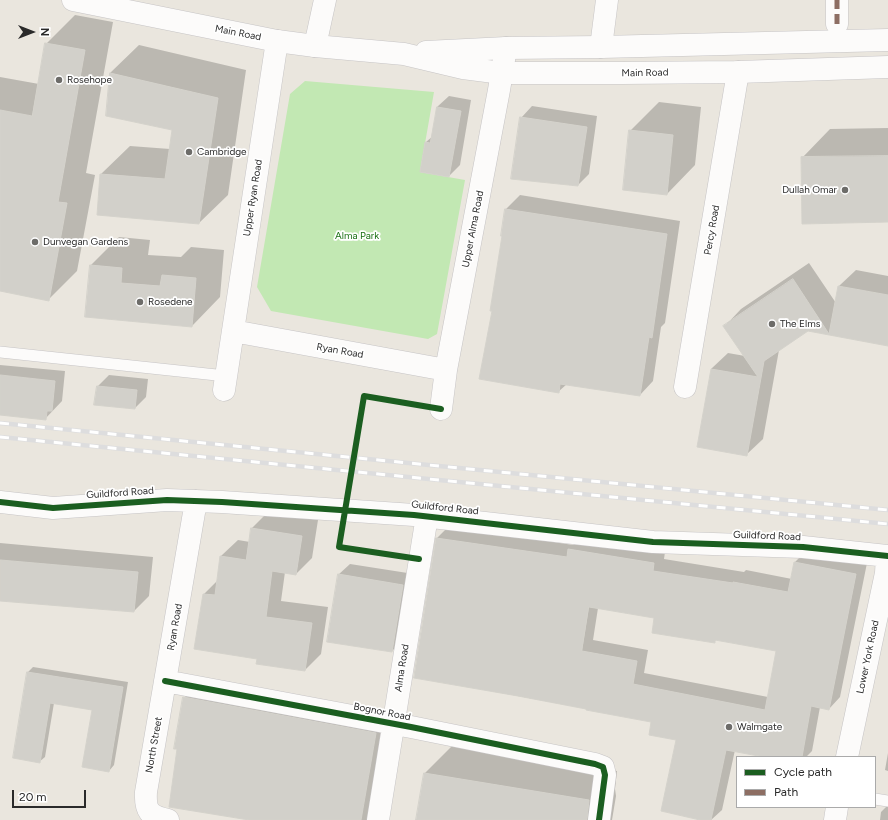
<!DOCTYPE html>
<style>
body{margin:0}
#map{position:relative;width:888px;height:820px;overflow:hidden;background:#eae6de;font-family:Figtree,sans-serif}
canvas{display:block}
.legend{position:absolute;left:736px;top:756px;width:140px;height:52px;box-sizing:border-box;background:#fff;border:1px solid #aaa;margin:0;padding:5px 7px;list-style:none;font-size:12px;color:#2a2a2a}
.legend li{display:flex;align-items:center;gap:8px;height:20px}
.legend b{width:20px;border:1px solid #aaa}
.north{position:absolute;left:12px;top:12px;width:40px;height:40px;-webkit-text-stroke:3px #fff;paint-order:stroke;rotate:90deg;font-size:11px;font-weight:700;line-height:16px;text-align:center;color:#2a2a2a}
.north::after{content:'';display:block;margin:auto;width:14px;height:18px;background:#2a2a2a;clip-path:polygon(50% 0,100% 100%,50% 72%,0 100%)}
.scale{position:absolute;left:12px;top:790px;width:74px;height:18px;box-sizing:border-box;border:2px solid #2a2a2a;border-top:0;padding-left:5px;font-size:12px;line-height:14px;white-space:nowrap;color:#2a2a2a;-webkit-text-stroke:3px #fff;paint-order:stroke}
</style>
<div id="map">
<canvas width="888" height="820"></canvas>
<ul class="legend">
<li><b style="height:5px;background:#1b5e20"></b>Cycle path</li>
<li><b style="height:5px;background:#8d6e63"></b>Path</li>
</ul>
<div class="north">N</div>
<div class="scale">20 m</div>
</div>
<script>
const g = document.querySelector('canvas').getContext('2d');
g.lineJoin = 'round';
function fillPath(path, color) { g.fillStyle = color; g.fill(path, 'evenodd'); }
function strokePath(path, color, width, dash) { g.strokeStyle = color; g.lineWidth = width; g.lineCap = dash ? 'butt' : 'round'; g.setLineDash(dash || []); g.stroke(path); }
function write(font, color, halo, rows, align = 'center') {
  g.font = font + ' Figtree,sans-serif'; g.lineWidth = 3.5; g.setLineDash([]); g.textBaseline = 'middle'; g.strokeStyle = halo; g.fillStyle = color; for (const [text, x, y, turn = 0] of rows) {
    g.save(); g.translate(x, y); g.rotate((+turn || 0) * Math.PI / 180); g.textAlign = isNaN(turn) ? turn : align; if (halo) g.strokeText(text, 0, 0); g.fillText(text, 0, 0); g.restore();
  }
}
const green = new Path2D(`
 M305,81L434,92L420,172L465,180L437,334L428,339L271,311L257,287L290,94Z`);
const shadow = new Path2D(`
 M75,15L113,22L86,173L95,175L77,271L49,299L0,290V77L39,84L46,44Z
 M139,45L246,70L228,195L199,223L101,174L130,146L170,149L173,129L107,116L110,73Z
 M449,96L471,100L460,165L449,176L426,142L433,136L437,107Z
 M659,102L701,107L695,165L667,194L630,131Z
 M532,106L597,116L589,174L578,185L521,118Z
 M888,128V221L802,158L830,129Z
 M520,195L680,221L665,323L661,327L653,381L640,395L567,384L558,392L493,311L506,209Z
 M119,237L150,240L148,255L181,257L191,247L224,250L220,297L192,326L91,265Z
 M809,263L836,303L839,286L856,270L888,276V345L808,330L779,350L763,439L746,455L711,369L728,353L745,356L725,326L741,309Z
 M0,365L65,371L62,401L45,419L0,414Z
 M109,375L148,379L146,397L135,408L98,386Z
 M268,512L318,520L312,558L296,574L285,572L281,601L328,607L321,654L305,670L257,663L258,658L204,594L218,580L221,556L238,540L250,542L252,528Z
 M449,526L573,545L581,538L665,552L664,559L744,572L746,570L792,579L795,562L806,551L867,563L840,697L829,709L820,707L812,751L806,757H769L735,750L722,810L711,820H705L677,739L653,721L415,677L437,538ZM598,608L656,617L715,641L717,639L778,650L768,697L644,673L648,650L593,640Z
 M0,543L153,557L149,596L134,611L0,600Z
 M350,564L414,574L403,640L392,651L338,575Z
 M33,667L128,682L114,765L109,771L93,710L54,703L45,757L39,762L14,757L28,672Z
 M198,684L390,719L373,820H255L184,698Z
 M453,745L617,771L615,789L616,796L612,820H417L425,773Z
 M888,753V771L885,770Z
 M888,805V820H880L881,812Z`);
const building = new Path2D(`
 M45,43L85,50L58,202L67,203L49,301L0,291V110L32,116Z
 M110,73L218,98L199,224L97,215L100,174L165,179L172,130L106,116Z
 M437,107L461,111L449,177L420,172L425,142L430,143Z
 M520,117L587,127L578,186L511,179Z
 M629,130L673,135L667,195L623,190Z
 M888,156V222L802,224L801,157Z
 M505,209L667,234L652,338L649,337L640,396L560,384L559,393L479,379L492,311H490L502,236H501Z
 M90,265L122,268L121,283L160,286L162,275L196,278L192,327L85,317Z
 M793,279L829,334L838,286L888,295V346L808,331L764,361L747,456L697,447L711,369L758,377L723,326Z
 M0,375L55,381L52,411H47L46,420L0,415Z
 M97,386L137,390L135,409L94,405Z
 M251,528L302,536L296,575L272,571L266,617L312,623L305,671L256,664L257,659L194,649L203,594L215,595L220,556L246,560Z
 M436,538L567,557L568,549L654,563L653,571L733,583V582L788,592L794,562L856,574L829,710L811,706L802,757H764L726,750L711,820H700L661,811L676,740L649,735L651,722L586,710V709L518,696L414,678ZM589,607L654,618L652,633L715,643V640L776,651L765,710L633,684L637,661L582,651Z
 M0,560L138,572L134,612L0,601Z
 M338,574L403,585L392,652L327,642Z
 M27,672L123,687L109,772L82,767L92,710L50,703L40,763L13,758Z
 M183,697L376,733L361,820H249L169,807L177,749H174Z
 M424,773L589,800L587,820H416Z`);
const lane = new Path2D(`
 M0,352L226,376
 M875,799L888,801`);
const street = new Path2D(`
 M837,24V0
 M315,46L325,0
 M601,47L607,0
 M233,331L446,370
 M685,387L738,72
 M224,390L277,41
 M441,409L446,370L499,90L506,48
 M0,502L53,508L167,500L222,502L414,515L653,542L803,547L888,556
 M165,681L411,727L595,764L603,767L605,775L599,820
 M847,757L886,573L887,556
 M168,820C149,816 145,811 146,792L196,501
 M378,820L427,516
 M835,820L837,807`);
const secondary = new Path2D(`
 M73,0L277,41L315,46L404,54L463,68L502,73H622L738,72L888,67
 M426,52L506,48L601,47L888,40`);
const rail = new Path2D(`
 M0,423L888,510
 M0,437L888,524`);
const quiet = new Path2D(`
 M837,24V0`);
const cycleway = new Path2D(`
 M0,502L53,508L167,500L222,502L414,515L653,542L803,547L888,556
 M419,559L339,547L364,396L441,409
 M165,681L411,727L595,764L603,767L605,775L599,820`);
const markers = [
 [59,80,4,"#6d6c69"],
 [189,152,4,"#6d6c69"],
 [845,190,4,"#6d6c69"],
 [35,242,4,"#6d6c69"],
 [140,302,4,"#6d6c69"],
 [772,324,4,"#6d6c69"],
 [729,727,4,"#6d6c69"]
];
const streetNames = [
 ["Main Road",238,33,11],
 ["Main Road",645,73,-1],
 ["Upper Ryan Road",253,198,-81],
 ["Upper Alma Road",473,229,-79],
 ["Percy Road",712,230,-80],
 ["Ryan Road",340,351,10],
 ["Guildford Road",120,493,-4],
 ["Guildford Road",445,508,6],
 ["Guildford Road",767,536,2],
 ["Ryan Road",175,627,-80],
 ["Lower York Road",868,657,-78],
 ["Alma Road",402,668,-81],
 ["Bognor Road",382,712,11],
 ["North Street",154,745,-80]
];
const poiNames = [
 ["Rosehope",67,80],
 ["Cambridge",197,152],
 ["Dullah Omar",837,190,"right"],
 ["Dunvegan Gardens",43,242],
 ["Rosedene",148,302],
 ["The Elms",780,324],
 ["Walmgate",737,727]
];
const parkNames = [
 ["Alma Park",357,236]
];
fillPath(green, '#c2e8b3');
fillPath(shadow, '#0003');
fillPath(building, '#d2d0ca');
strokePath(building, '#d4d2cb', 1);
strokePath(lane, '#c6c4c5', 12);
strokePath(street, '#c6c4c5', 23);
strokePath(secondary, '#c6c4c5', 23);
strokePath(lane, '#fcfbfa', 11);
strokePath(street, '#fcfbfa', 22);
strokePath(secondary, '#fcfbfa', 22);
strokePath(rail, '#ddddde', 4.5);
strokePath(rail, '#fff', 3, [9]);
strokePath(quiet, '#8d6e63', 5, [10, 5]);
strokePath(cycleway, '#1b5e20', 6);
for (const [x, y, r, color] of markers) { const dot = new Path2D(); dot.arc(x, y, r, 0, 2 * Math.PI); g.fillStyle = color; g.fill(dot); strokePath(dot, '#fff', 1.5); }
write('10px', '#2a2a2a', '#fff', streetNames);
write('10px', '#2a2a2a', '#fff', poiNames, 'left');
write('10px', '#186f12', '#fff', parkNames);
</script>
